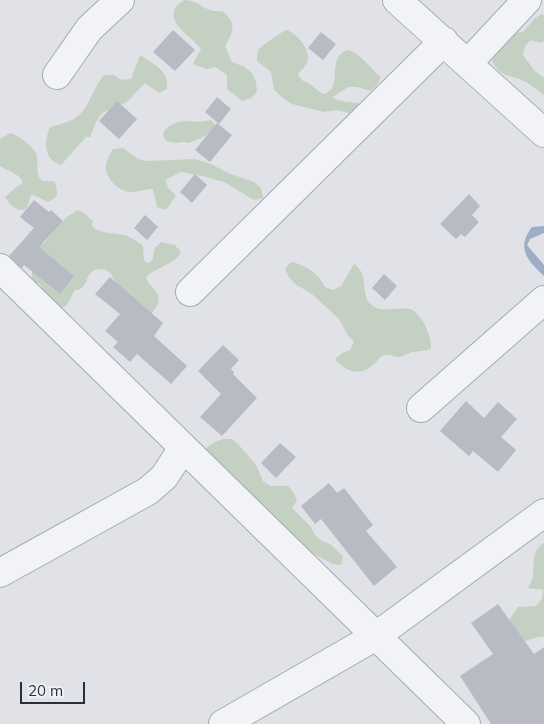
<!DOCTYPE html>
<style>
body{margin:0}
#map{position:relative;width:544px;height:724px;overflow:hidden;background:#e0e2e8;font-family:Mulish,sans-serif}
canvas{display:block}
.scale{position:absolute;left:20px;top:682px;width:65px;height:22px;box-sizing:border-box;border:2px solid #2a2f3e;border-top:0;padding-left:6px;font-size:15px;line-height:18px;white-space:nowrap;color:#2a2f3e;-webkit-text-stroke:4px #eff1f5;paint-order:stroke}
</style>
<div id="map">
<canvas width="544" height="724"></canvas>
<div class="scale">20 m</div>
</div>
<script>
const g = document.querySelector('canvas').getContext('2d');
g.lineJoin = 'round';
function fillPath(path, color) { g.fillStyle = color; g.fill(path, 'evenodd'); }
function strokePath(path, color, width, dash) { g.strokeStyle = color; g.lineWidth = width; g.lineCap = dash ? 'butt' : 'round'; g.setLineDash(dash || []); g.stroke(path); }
const green = new Path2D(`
 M184,0C200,0 204,13 222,11C237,23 234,31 225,46L232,62L245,67L252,73L256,82L257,92L251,98L242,101L227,89V75L215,67L207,69L193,64L201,49C192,36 156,18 184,0Z
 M542,14L544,15V41L540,43L531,40L525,46L523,55L534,70L544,78V95C538,90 531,85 524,81C509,74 501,78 492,61L495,52L514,33L523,32L535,18Z
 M286,30C296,32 311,50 308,61C306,66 301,70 298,74L303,81C312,82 316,92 325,94L332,89C338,77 330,55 348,50C359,52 371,69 381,77L377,85L370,91L357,87H348L333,97C339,103 352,101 360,104L362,108L351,114L338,110L324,112L292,104L284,99L274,90L271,72L257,61C257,57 257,52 259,49C260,47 283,31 286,30Z
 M140,55C154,65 169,70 167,89L159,93L145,83L127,102L102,113L97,120L90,137H86L61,165C43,159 44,142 50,127C70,122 81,119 90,99C95,90 97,83 104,75H114L122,80L131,79Z
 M211,120L217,127C207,136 202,138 189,143L185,142L176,143L166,141L163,135L164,131C179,115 192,125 211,120Z
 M10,133C18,135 35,147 37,156C39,167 32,184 53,181L56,184L57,193L56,197L48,202L36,196L31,195L27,208L23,210C14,210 9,204 5,197L15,188L23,183C21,174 7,171 0,166V139Z
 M123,148L138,159L148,161L195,159L211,164L228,173L254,182L261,188L263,198L254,200L224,182L207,177L181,172L165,180L169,189L176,195L166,210L157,207L153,189C144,189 134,194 125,191C115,188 104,175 106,164C107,158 110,154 113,149Z
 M78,210C84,212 88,217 93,221L92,226L95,229C116,238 122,228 143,246L144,260L147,263L152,261L155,248L161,242L175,245L181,252C175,265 151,269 146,278C153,292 168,295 151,314C141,306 128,299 120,289C115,284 113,268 99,269C84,270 89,291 75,290L67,305L59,310L39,290L42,287L39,283L35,284L32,281V271L39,244L44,243L61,222H63L65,218Z
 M291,262C306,265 318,273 325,287L333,290L341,286L354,264C372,276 357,298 375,307C386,313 398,306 410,309C422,313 432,337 431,349C425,351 419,351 412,352C407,354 402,357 397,357C393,357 389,354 385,355C380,356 377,362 373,365C360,377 345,372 335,359L342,353L350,350L354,342L348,336L339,319L312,294L295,284L289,277L285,269Z
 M223,439H232L239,445L256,465L263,481L270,486H288L294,493L297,501L292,508L311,527L315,535L322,541L330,544L343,556L341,565L332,564L307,550L235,478L227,475L201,454C207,446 213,442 223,439Z
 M544,543V637C536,636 529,641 521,642L508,621L518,607L536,606L542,599L543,590L528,588C529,585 531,583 532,580C536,568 529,551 544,543Z`);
const water = new Path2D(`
 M544,226V233L530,239L527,245L544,265V276C527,260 516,248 532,227Z`);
const building = new Path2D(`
 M173,30L195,50L175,71L153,52Z
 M321,32L336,44L323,60L308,48Z
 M217,97L231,109L219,124L205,112Z
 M117,101L137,119L119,139L99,121Z
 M217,123L232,135L210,162L195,150Z
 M195,174L207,185L192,203L180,192Z
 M469,194L480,206L472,215L479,222L465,237L461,234L456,239L440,224Z
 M34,200L49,212L51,210L63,221L39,247L74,276L60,294L24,265L22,268L9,256L34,228L20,217Z
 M145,215L158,227L147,240L134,228Z
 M384,274L397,286L385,300L372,288Z
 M110,277L163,323L154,336L187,366L171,384L137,354L130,362L113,347L118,342L105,331L120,314L95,294Z
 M223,345L239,360L231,369L234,372L233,374L257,398L222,436L200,417L221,394L198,371Z
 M466,401L484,418L498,402L517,419L501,437L516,450L498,472L473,451L469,456L440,431Z
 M280,443L296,457L276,478L261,463Z
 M329,483L337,493L344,488L373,525L366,531L397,567L374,586L321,519L315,524L301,506Z
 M498,604L534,654L544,647V724H491L460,676L493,654L471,623Z`);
const minor = new Path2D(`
 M397,0L544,133
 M468,63L527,0
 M57,75L89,29L120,0
 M0,268L466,724
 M190,292L444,41
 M421,408L544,300
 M0,573L148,491L164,477L183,448
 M223,724L376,636L544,513`);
fillPath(green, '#c4d1c2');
fillPath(water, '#9dadc5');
fillPath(building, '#b7bbc4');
strokePath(minor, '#a6a9b2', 30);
strokePath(minor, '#f2f3f6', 28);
</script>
